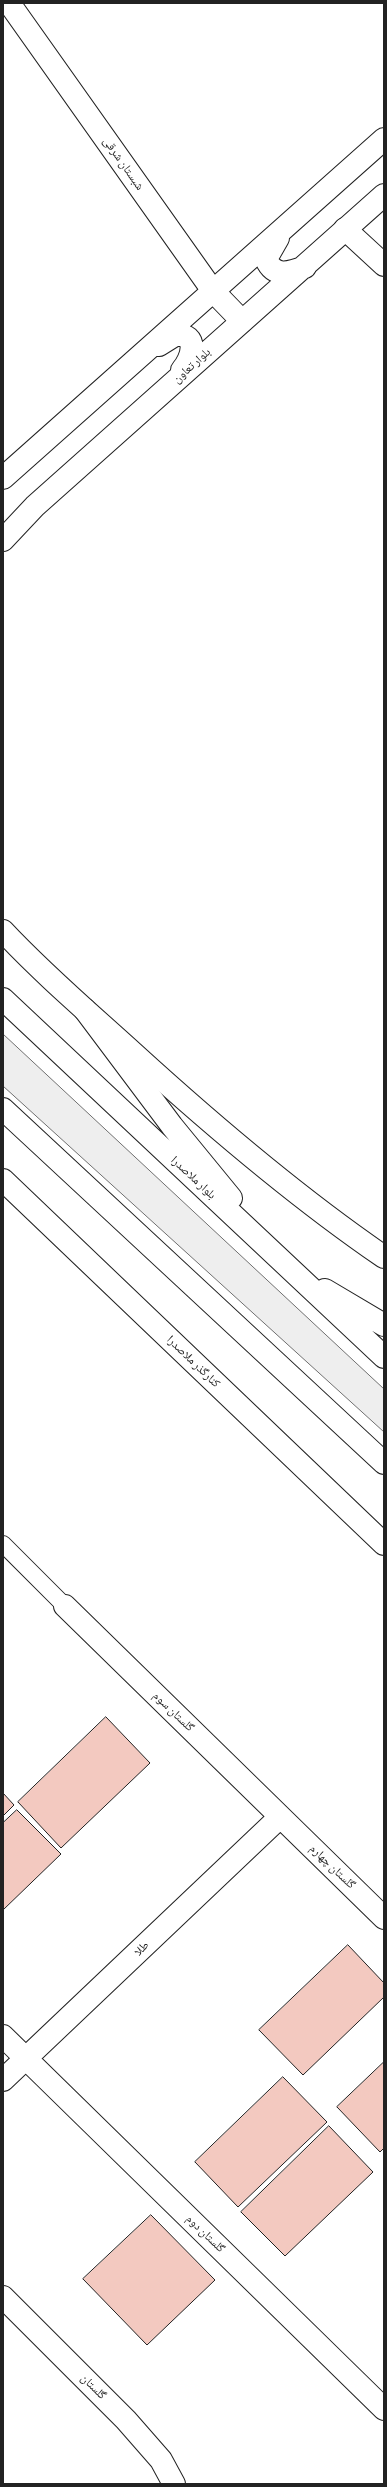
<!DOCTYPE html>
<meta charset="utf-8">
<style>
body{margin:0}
#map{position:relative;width:387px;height:2487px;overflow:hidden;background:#fff;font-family:"Sofia Sans Condensed",sans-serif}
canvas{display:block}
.frame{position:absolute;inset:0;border:4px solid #222;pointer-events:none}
</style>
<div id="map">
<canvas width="387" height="2487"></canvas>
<div class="frame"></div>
</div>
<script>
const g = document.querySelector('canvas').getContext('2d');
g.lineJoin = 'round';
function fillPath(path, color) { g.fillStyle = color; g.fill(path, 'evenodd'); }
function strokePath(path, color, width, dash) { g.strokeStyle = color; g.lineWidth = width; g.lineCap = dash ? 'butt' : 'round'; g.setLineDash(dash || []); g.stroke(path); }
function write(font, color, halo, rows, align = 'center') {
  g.font = font + ' "Sofia Sans Condensed","Noto Naskh Arabic",sans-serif'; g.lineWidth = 3; g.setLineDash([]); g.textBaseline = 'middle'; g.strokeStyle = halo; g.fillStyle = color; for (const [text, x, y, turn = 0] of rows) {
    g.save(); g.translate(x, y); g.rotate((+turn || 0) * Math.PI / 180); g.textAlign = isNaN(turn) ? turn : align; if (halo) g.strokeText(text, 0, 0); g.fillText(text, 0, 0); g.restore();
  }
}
const green = new Path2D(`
 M3,1034L384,1389V1432L3,1086Z`);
const building = new Path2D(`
 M106,1717L150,1763L61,1848L18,1802Z
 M3,1793L14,1805L3,1816Z
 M17,1810L61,1854L3,1910V1823Z
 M348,1945L384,1983V1997L303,2075L259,2030Z
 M384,2062V2148L380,2152L337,2107Z
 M283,2077L327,2122L238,2207L195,2162Z
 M329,2126L373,2172L285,2256L241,2212Z
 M151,2215L215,2280L147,2345L83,2279Z`);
const lane = new Path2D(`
 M3,1544L65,1606`);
const street = new Path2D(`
 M9,3L213,291L242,321
 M345,229L384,265
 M65,1606L384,1918
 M3,2036L384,2409
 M3,2080L280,1817
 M3,2297L126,2420L161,2460L174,2484`);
const secondary = new Path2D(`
 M278,238L266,259C274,278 289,273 305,267
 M159,345L175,335C200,333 192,359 182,370
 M3,478L384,139
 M3,540L35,506L384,195
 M3,931C43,974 89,1013 133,1053C213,1126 295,1196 384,1257
 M3,1180L384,1544`);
const primary = new Path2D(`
 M3,999L384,1357
 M85,1010L172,1126L231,1198
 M3,1109L384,1463
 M325,1290L384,1325`);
const streetNames = [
 ["شبستان شرقی",123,164,55],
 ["بلوار تعاون",192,366,-42],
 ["بلوار ملاصدرا",193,1178,43],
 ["کنارگذر ملاصدرا",193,1362,44],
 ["گلستان سوم",173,1712,44],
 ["گلستان چهارم",332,1867,44],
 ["طلا",142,1949,-44],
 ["گلستان دوم",205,2234,44],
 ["گلستان",93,2387,45]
];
fillPath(green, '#eee');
strokePath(green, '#6f6f6f', 1);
fillPath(building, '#f3c9c0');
strokePath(building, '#222', 1);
strokePath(lane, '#222', 18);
strokePath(street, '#222', 24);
strokePath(secondary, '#222', 24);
strokePath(primary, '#222', 24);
strokePath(lane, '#fff', 16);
strokePath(street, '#fff', 22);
strokePath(secondary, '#fff', 22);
strokePath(primary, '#fff', 22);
write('12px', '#222', '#fff', streetNames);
</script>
